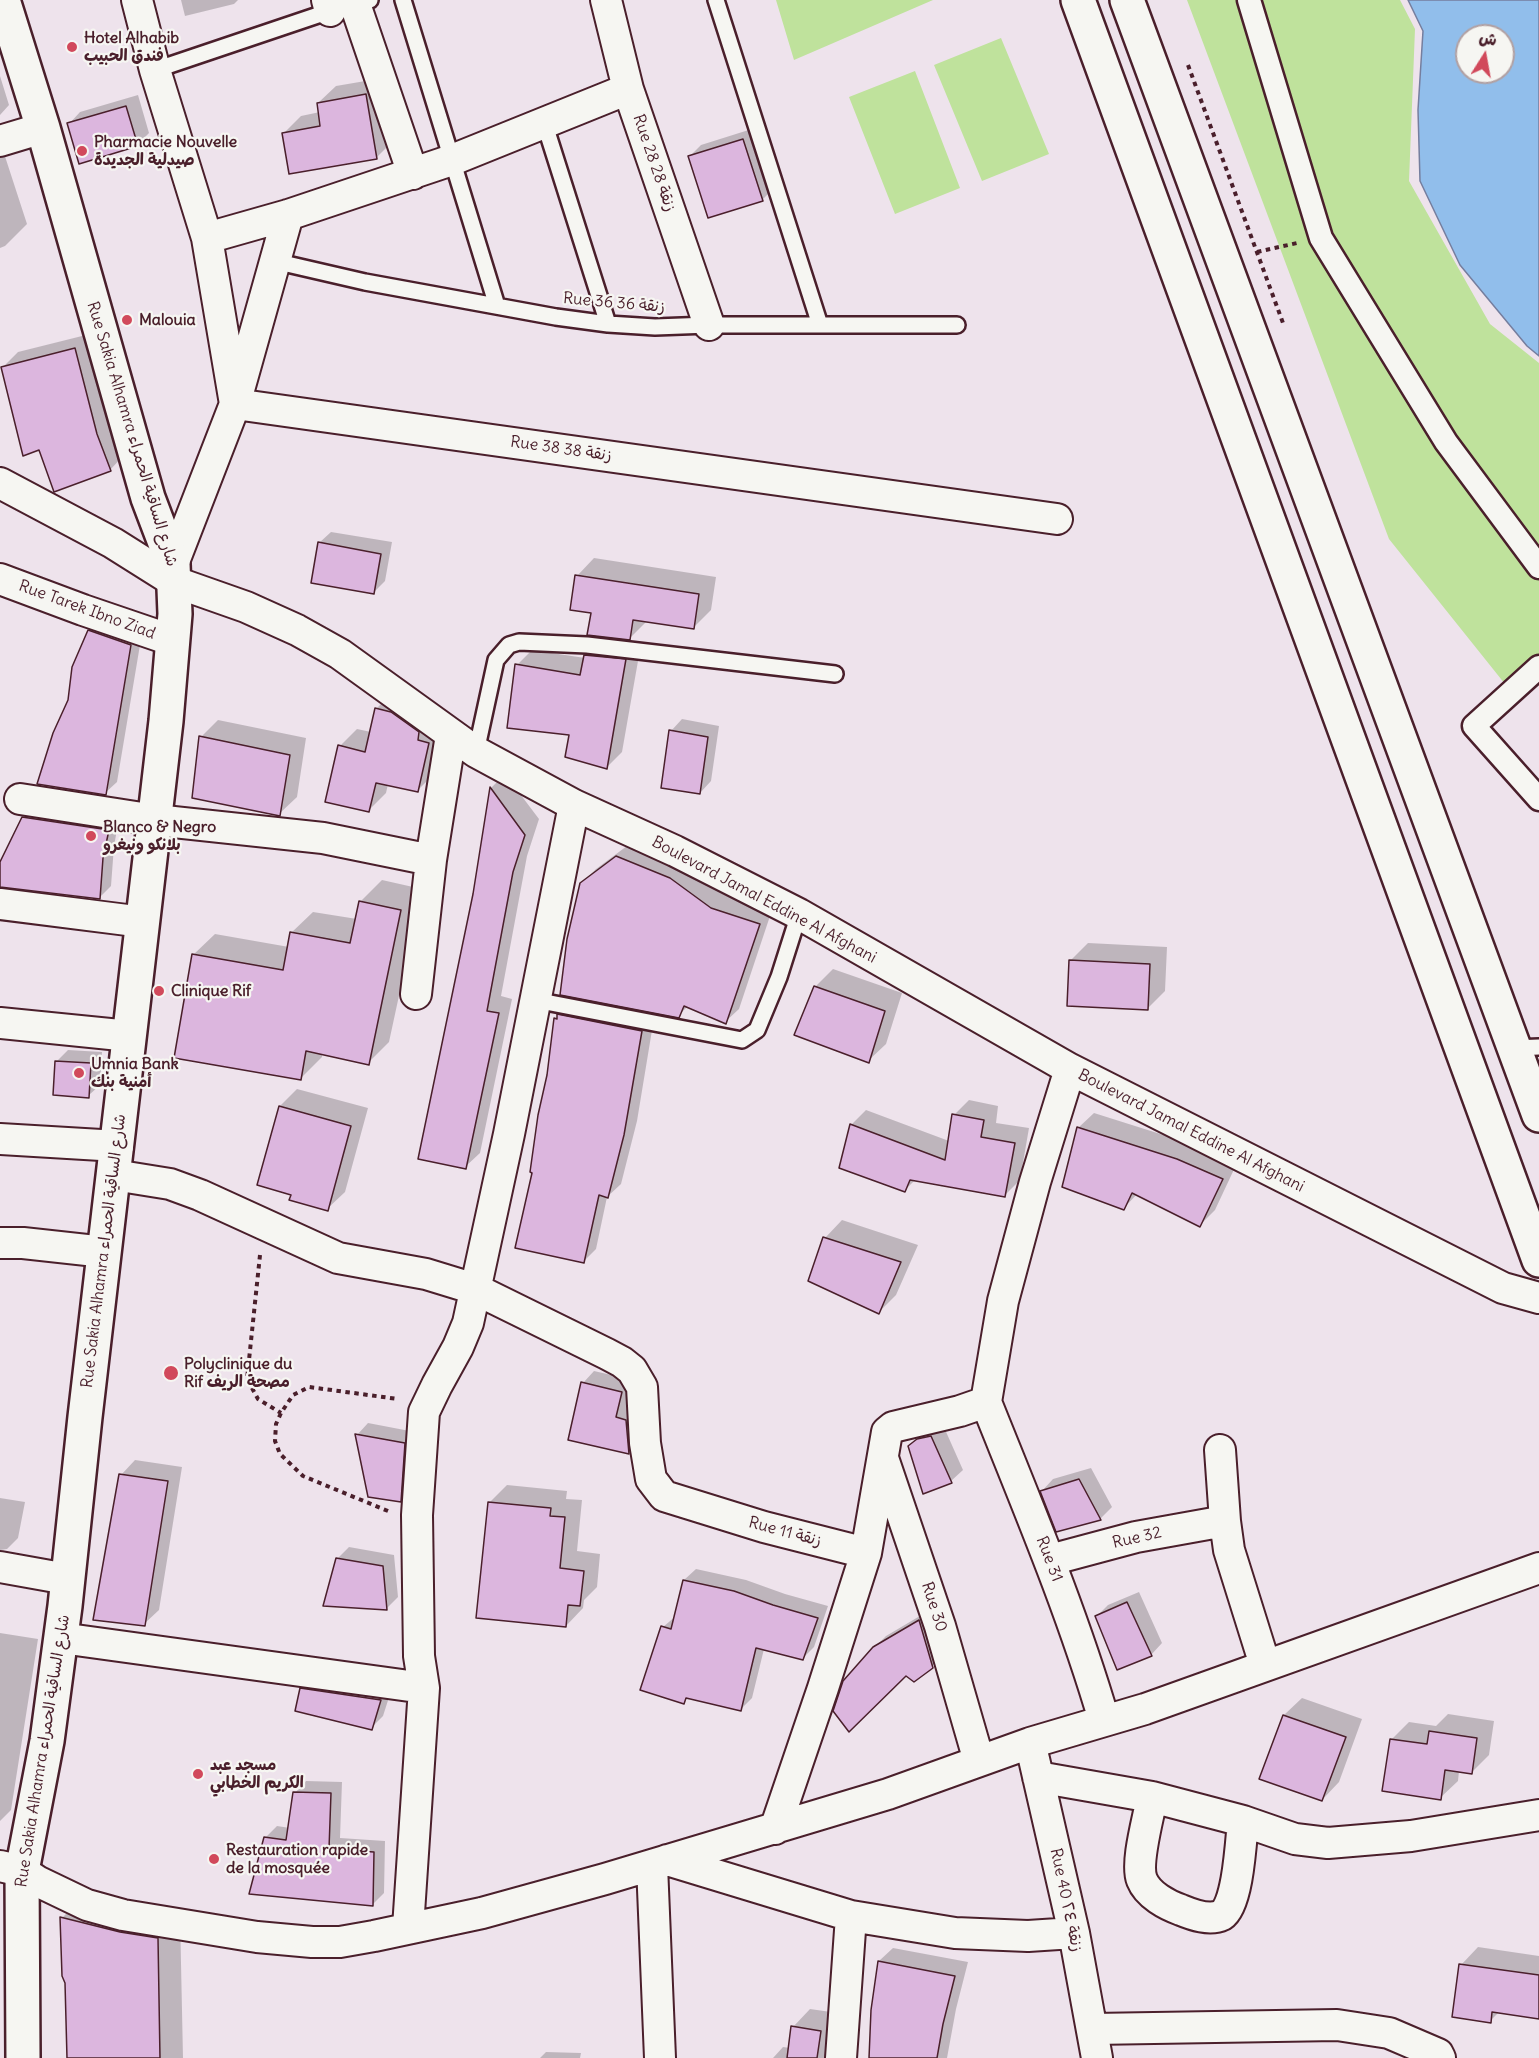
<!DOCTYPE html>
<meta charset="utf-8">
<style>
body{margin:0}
#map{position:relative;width:1539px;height:2058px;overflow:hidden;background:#eee3ec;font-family:Delius,"Playpen Sans Arabic",sans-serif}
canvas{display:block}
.north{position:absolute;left:1455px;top:24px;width:60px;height:60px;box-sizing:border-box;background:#f6f6f2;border:2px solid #b1a0a2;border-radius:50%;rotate:11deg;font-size:16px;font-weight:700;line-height:24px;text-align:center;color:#4a1f2b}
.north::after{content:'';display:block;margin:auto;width:21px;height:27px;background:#d1495b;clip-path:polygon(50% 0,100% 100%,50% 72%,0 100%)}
</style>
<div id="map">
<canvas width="1539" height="2058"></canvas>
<div class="north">ش</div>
</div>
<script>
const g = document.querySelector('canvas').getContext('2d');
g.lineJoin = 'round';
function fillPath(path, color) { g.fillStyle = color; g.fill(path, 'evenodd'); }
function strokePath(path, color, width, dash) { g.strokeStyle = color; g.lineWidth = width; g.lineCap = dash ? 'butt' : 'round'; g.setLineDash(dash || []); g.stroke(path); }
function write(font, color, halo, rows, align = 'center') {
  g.font = font + ' Delius,"Playpen Sans Arabic",sans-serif'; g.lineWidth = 4.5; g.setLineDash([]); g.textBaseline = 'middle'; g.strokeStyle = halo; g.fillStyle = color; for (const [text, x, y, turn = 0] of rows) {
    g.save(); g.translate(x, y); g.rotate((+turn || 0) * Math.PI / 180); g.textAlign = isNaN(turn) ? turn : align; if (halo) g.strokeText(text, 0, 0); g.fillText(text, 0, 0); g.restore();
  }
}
const green = new Path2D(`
 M776,0H933L794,60Z
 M1187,0H1400L1415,29L1409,181L1490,324L1539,363V672L1513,694L1389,539Z
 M1001,38L1049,154L982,181L934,65Z
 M915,71L960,188L895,214L849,97Z`);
const water = new Path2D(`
 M1408,0H1539V356L1527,346L1460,265L1420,181L1418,110L1423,31ZM1467,36H1503V72H1467Z`);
const shadow = new Path2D(`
 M181,0H238L234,4L185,16Z
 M0,76L9,105L0,115Z
 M383,78L393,141L376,158L284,133L301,116L320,112L318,103L336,86Z
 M138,95L149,133L137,145L69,124L80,112Z
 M755,128L774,188L763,199L709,217L690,156L701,145Z
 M0,141L27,224L5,246L0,248Z
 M90,334L125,454L110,470L40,448L3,367L18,352Z
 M331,532L392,542L385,581L374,592L319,543Z
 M594,558L716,577L711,610L693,628L647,621L629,639L577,576Z
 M101,619L142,633L117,782L105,793L69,700L89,631Z
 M601,640L641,644L622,752L607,767L571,734L517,665L532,650L585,658Z
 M394,691L446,726L435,773L417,791L388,784L386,793L369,810L340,746L357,729L371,732L376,709Z
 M682,719L719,726L711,781L700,793L671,731Z
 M218,720L306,738L297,797L279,814L201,737Z
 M505,774L539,819L527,856L501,996L512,999L480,1153L465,1167L474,894L491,788Z
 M35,806L119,819L114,846L111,886L99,898L0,886V866L23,818Z
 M631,843L684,865L725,895L772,910L739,1009L725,1022L688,1006L678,1016L582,883L596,869Z
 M382,880L422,889L389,1042L368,1063L322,1053V1057L300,1079L193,955L215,934L289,947L291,933L313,912L357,919L360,902Z
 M1088,943L1167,947L1165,991L1147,1009L1071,960Z
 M833,969L902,993L886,1044L868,1061L815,987Z
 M572,1002L654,1018L637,1121L621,1184L607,1197L596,1249L583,1262L534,1172L555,1019Z
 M68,1050L102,1052L100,1085L88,1096L57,1061Z
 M297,1089L368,1108L345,1192L327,1209L293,1194L280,1106Z
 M969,1100L998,1106L996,1123L1029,1128L1020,1180L1005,1195L915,1180L905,1190L851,1125L866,1110L949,1141L954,1115Z
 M1094,1113L1192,1144L1237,1163L1215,1210L1200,1225L1137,1194L1124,1208L1078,1128Z
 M842,1220L918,1245L896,1295L879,1312L825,1238Z
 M594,1371L633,1380L627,1406L638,1409L640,1441L629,1452L570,1438L583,1383Z
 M368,1423L415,1432L412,1489L400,1500L357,1435Z
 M943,1425L963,1470L951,1481L924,1492L909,1446L921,1434Z
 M135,1460L182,1467L159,1610L144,1624L121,1475Z
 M1091,1468L1112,1507L1100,1519L1042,1491L1053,1479Z
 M507,1485L567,1491L566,1499L582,1500L577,1551L600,1554L597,1587L584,1600L583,1608L566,1626L490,1502Z
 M0,1498L25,1502L18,1538L7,1549L0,1550Z
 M349,1547L394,1555L398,1597L387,1608L337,1559Z
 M696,1569L746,1580L785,1594L828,1606L814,1647L803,1658L764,1649L752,1698L740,1710L689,1697L683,1702L663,1627L676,1616L684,1580Z
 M1139,1592L1162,1643L1151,1655L1096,1617L1108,1605Z
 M930,1610L943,1655L932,1666L906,1674L874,1648L886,1636Z
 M0,1633L38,1639L11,1810L0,1821Z
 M313,1678L392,1688L383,1716L371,1728L302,1689Z
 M1302,1698L1362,1719L1339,1782L1322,1800L1284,1715Z
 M1448,1714L1494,1721L1489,1755L1471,1773L1459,1771L1458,1781L1440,1798L1392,1739L1409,1722L1436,1726Z
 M306,1781L342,1782L340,1838L385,1841L384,1893L372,1905L265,1838L277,1826L290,1828L295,1793Z
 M85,1895L180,1915L183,2058H68L67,1982L62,1918Z
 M1478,1947L1539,1956V2017L1499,2012L1490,2021L1461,1965Z
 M893,1948L968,1962L956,2009L947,2058H871L879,1961Z
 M810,2009L838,2013L831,2058H773L783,2047L790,2048L793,2027Z
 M546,2052L581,2053L580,2058H540Z`);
const building = new Path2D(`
 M366,94L377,159L289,174L282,133L320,126L317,103Z
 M126,106L138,146L79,164L67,123Z
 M743,139L763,201L708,218L688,156Z
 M75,348L97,434L111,471L54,492L39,450L23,456L1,367Z
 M318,542L381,554L374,594L311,583Z
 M575,575L699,594L694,629L633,620L630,640L587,635L591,613L570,610Z
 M88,630L131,645L106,795L37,784L53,733L68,700L72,667Z
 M584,655L626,659L607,769L565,757L569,735L507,728L515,664L580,675Z
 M375,708L391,712L419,732L418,740L429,743L418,792L376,783L369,812L325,802L338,745L365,752Z
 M669,730L708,737L700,794L661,788Z
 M199,736L290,755L280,816L192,798Z
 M490,787L525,835L513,872L487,1011L499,1013L466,1169L418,1159L473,894Z
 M22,817L109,830L103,858L100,899L0,887V862Z
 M616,856L670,878L711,908L760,924L726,1024L684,1006L679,1018L560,995L567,939L580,883Z
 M359,901L401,910L369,1065L306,1051L301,1080L174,1058L192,954L283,970L290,932L350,943Z
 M1069,960L1150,964L1148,1010L1067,1006Z
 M814,986L885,1011L869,1063L794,1035Z
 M557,1014L642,1031L624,1135L608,1198L599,1195L584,1263L515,1248L532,1173L530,1172L538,1115L547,1075L554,1018L557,1019Z
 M55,1061L91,1063L89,1098L53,1095Z
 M279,1106L351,1126L328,1211L289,1200L291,1195L257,1185Z
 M952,1114L984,1120L981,1137L1015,1143L1005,1197L910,1180L905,1192L839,1168L850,1124L945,1160Z
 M1077,1127L1177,1159L1223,1179L1200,1227L1132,1193L1124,1210L1062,1187Z
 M823,1237L901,1262L879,1314L808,1281Z
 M581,1382L622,1392L616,1417L626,1420L629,1454L568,1440Z
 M355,1434L405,1443L401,1502L368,1497Z
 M931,1436L952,1483L923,1494L908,1446L917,1439Z
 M119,1474L168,1481L145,1626L93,1620Z
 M1079,1479L1101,1520L1056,1532L1040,1491Z
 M488,1502L551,1508L550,1516L565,1517L560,1568L584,1571L580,1606L568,1605L566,1627L476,1618Z
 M336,1558L383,1566L387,1610L323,1606Z
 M683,1580L734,1591L773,1605L818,1618L803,1660L756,1648L741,1711L686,1698L684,1704L640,1690L661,1626L671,1629Z
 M1127,1602L1152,1656L1117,1670L1095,1616Z
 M919,1620L933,1668L914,1682L906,1676L849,1732L833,1711L843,1681L873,1647Z
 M300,1688L381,1700L372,1730L295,1711Z
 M1283,1715L1346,1737L1322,1801L1259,1779Z
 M1429,1731L1477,1738L1472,1774L1445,1770L1441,1800L1382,1791L1390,1739L1427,1744Z
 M293,1792L331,1793L329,1849L374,1852L373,1906L249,1894L264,1837L286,1840Z
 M60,1917L120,1932L158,1938L160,2058H67L65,1983L62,1976Z
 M878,1961L955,1976L943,2024L937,2058H869L871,2010Z
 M1459,1964L1539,1975V2019L1492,2012L1491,2023L1452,2017Z
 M791,2026L821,2031L817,2058H787Z`);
const path = new Path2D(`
 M1188,65L1283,323
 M1257,252L1297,243
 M260,1255L247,1379L258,1399L281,1413
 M388,1511L303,1476L280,1454L275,1441L276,1424L281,1413L293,1395L309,1387L398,1399`);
const service = new Path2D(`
 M403,0L497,306
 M716,0L820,325
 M155,70L330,11L370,0
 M544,122L608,324
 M274,261L365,282L556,317L608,324L655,327L709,325H957
 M476,752L496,660L509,645L519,642L587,645L835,674
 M535,1000L742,1040L757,1030L779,977L799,914
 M1514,1048L1539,1047`);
const pedestrian = new Path2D(`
 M1249,0L1321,238L1446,442L1539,567
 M1539,667L1474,726L1539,799`);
const minor = new Path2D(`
 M137,0L155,70L207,238L235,404
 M327,0L330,11
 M606,0L628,89L709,325
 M355,4L413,174
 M0,141L43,128
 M207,238L288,215L452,160L628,89
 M235,404L1057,519
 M0,483L113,543L175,582L246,607L297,630L340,654L476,752L574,805L675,851L799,914L1070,1069L1503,1288L1539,1298
 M173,564L235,404L288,215
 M0,579L83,610L174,641
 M20,799L155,820L323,838L431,860
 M0,904L143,922
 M416,994L431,860L451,735
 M0,1023L130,1036
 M0,1139L118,1146
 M114,1175L170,1184L200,1195L338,1258L426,1274L475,1289L607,1354L622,1362L632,1370L642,1387L645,1443L651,1479L664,1496L764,1527L866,1553
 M0,1243H23L105,1252
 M986,1402L1003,1301L1035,1182L1070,1069
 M986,1402C1028,1507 1072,1611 1104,1720
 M1220,1450L1225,1521L1229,1550L1265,1665
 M884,1461L940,1626L979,1761
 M1050,1560L1136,1537L1225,1521
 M0,1567L67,1579
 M61,1638L424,1688
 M1034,1759L1074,1933L1097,2058
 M1038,1777L1152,1797L1243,1821C1241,1840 1238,1905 1222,1915C1210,1921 1193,1915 1181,1910C1167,1905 1148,1895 1142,1880C1135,1863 1149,1816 1152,1797
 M1243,1821L1295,1839L1328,1843L1411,1836L1539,1815
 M775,1829L823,1688L866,1553L887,1432L893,1427L960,1411L986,1402
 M667,1860L851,1916
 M652,1865L660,2058
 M0,1866L22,1871L37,1881L87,1905L123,1915L257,1937L312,1942H340L374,1936L482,1913L605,1879L888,1794L1030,1743L1145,1709L1539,1568
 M408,1928L424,1688L419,1656L417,1515L424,1412L437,1385L458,1347L468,1323L509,1134L574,805
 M1093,2029L1337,2025L1389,2033L1438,2054L1440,2058
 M841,2058L851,1916L955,1933L1028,1936L1074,1933`);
const tertiary = new Path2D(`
 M3,0L43,128L148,498L173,564L175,614L166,721L85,1417L65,1606L47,1741L22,1871L23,2058`);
const secondary = new Path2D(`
 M1078,0L1539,1260
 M1127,0L1539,1115`);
const markers = [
 [72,47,6,"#d1495b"],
 [82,151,6,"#d1495b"],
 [127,320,6,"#d1495b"],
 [91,836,6,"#d1495b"],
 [159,991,6,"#d1495b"],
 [79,1073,6,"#d1495b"],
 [171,1373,8,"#d1495b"],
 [198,1774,6,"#d1495b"],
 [214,1859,6,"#d1495b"]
];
const poiNames = [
 ["Hotel Alhabib",84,38],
 ["فندق الحبيب",84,56],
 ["Pharmacie Nouvelle",94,142],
 ["صيدلية الجديدة",94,160],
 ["Malouia",139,320],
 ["Blanco & Negro",103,827],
 ["بلانكو ونيغرو",103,845],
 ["Clinique Rif",171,991],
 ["Umnia Bank",91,1064],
 ["أمنية بنك",91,1082],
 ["Polyclinique du",184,1364],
 ["Rif مصحة الريف",184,1382],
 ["مسجد عبد",210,1765],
 ["الكريم الخطابي",210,1783],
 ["Restauration rapide",226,1850],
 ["de la mosquée",226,1868]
];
const streetNames = [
 ["Rue 28 زنقة 28",654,163,71],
 ["Rue 36 زنقة 36",614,303,5],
 ["Rue Sakia Alhamra شارع الساقية الحمراء",132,434,73],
 ["Rue 38 زنقة 38",561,449,8],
 ["Rue Tarek Ibno Ziad",87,610,20],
 ["Boulevard Jamal Eddine Al Afghani",764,900,28],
 ["Boulevard Jamal Eddine Al Afghani",1191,1131,27],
 ["Rue Sakia Alhamra شارع الساقية الحمراء",104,1251,-83],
 ["Rue 11 زنقة",785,1532,15],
 ["Rue 32",1137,1538,-13],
 ["Rue 31",1049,1559,69],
 ["Rue 30",934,1607,72],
 ["Rue Sakia Alhamra شارع الساقية الحمراء",43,1751,-81],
 ["Rue 40 زنقة ٢٤",1066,1900,78]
];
fillPath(green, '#bfe29c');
fillPath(water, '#91beeb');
strokePath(water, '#757e9e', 1.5);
fillPath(shadow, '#0003');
fillPath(building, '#dcb6de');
strokePath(building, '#4a1f2b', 1.5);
strokePath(service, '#4a1f2b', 20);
strokePath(pedestrian, '#4a1f2b', 27);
strokePath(minor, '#4a1f2b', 34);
strokePath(tertiary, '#4a1f2b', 38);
strokePath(secondary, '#4a1f2b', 38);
strokePath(path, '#4a1f2b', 4, [4.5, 4.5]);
strokePath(service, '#f6f6f2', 15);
strokePath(pedestrian, '#f6f6f2', 22);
strokePath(minor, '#f6f6f2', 30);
strokePath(tertiary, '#f6f6f2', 33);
strokePath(secondary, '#f6f6f2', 33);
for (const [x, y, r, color] of markers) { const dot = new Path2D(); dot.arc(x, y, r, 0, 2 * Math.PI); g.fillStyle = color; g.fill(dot); strokePath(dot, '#f6f6f2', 2); }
write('bold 16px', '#4a1f2b', '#f6f6f2', poiNames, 'left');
write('16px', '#4a1f2b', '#f6f6f2', streetNames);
</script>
